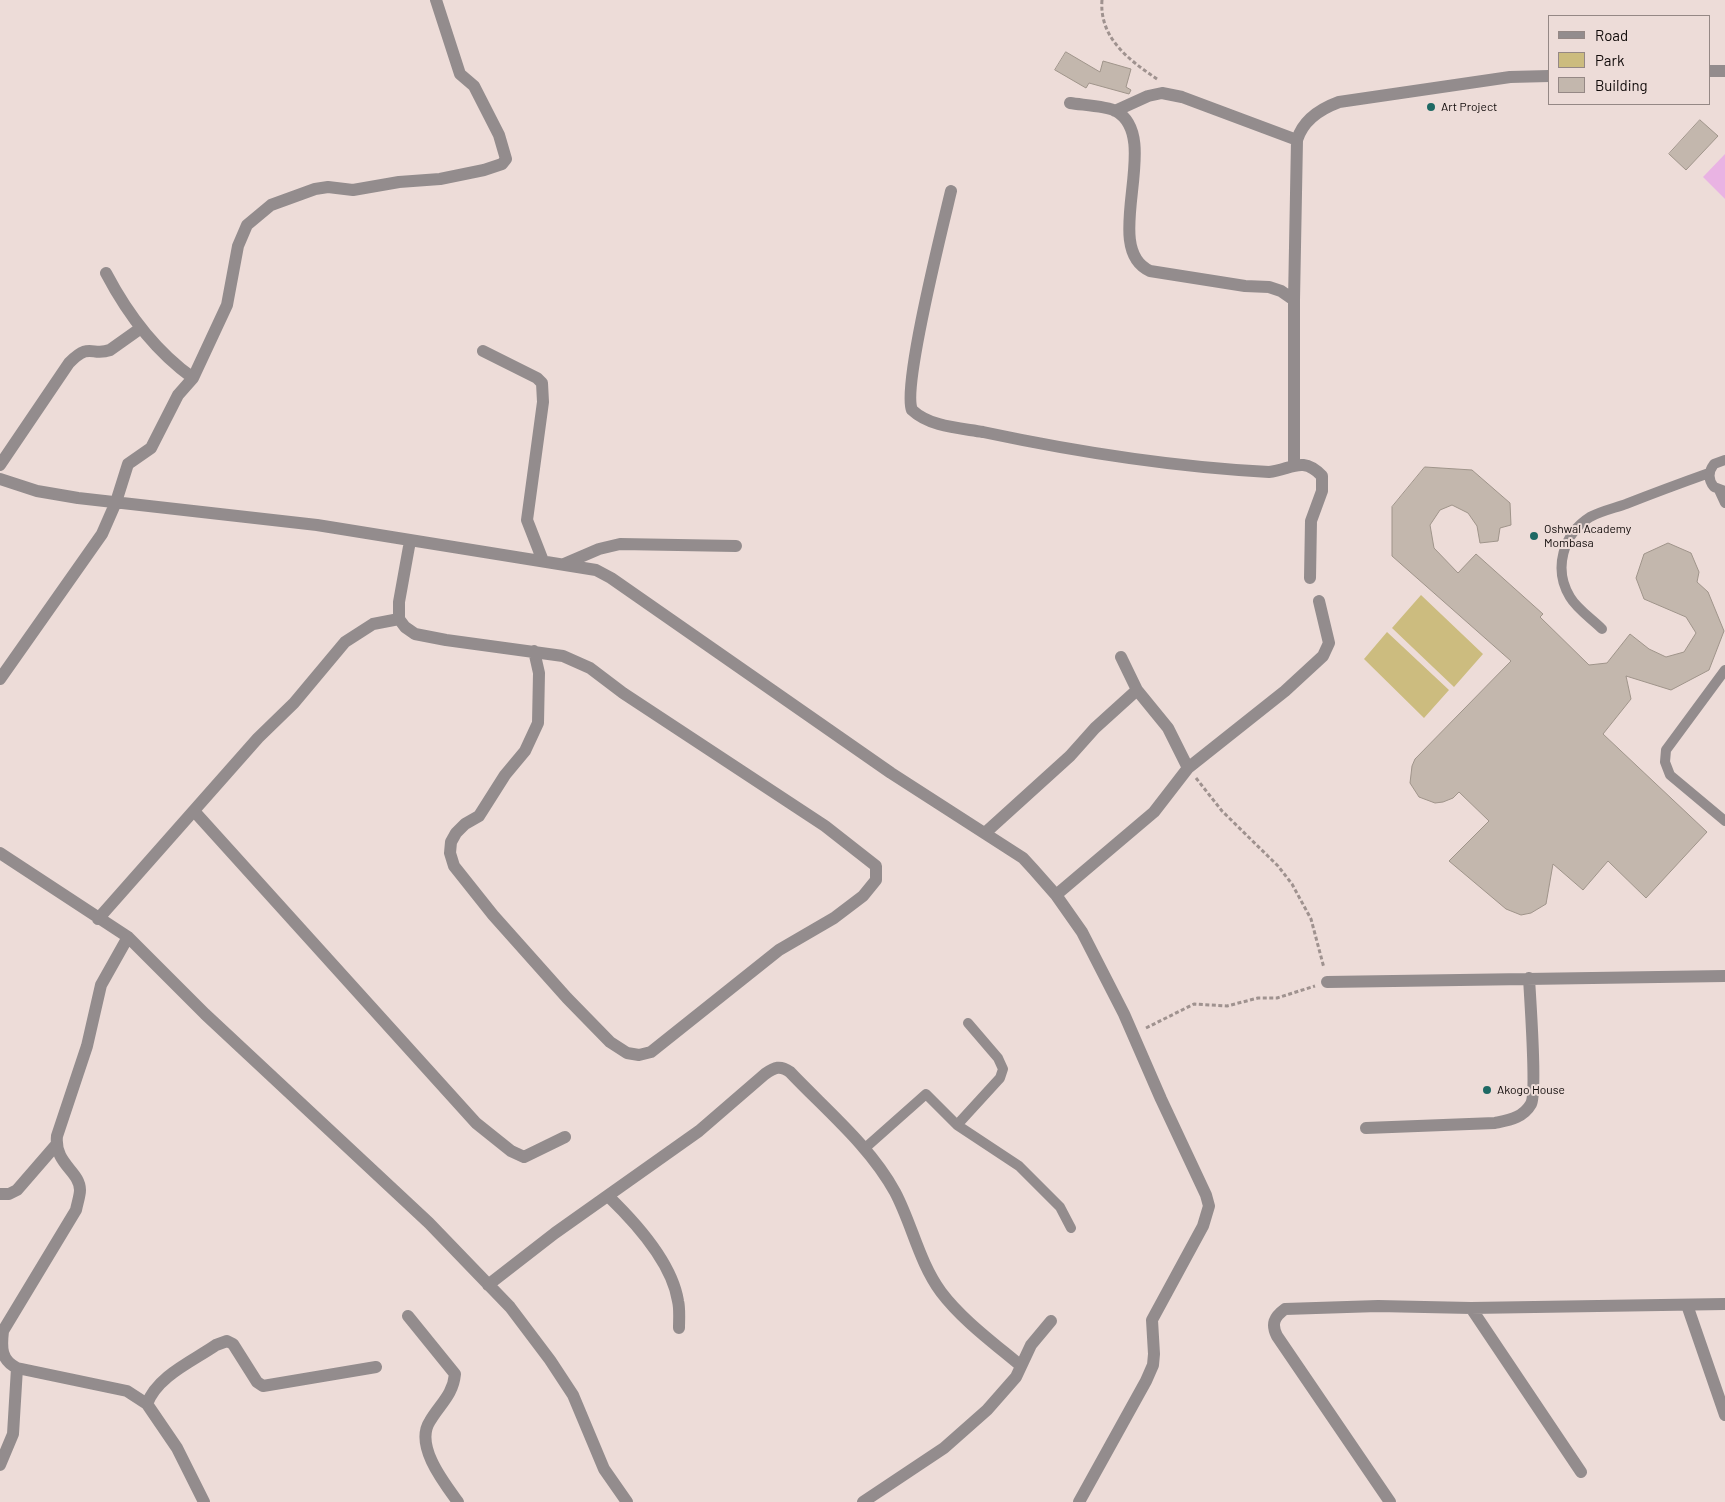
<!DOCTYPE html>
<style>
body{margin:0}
#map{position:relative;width:1725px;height:1502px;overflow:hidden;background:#eddcd8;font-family:Barlow,sans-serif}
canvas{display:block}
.legend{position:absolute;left:1548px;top:15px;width:162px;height:90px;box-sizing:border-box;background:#eddcd8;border:1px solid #958885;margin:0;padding:6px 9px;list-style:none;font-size:15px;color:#100a09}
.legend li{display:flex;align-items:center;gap:10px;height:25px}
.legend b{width:25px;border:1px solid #958885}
</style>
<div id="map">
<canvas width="1725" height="1502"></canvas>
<ul class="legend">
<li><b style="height:6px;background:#938c8d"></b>Road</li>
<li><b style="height:14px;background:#ccbc7f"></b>Park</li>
<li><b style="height:14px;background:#c3b7ad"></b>Building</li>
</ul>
</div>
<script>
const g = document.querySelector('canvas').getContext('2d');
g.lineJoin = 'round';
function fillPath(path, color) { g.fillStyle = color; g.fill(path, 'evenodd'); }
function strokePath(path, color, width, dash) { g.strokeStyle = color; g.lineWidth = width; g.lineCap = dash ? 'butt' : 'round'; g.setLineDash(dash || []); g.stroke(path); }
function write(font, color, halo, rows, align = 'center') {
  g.font = font + ' Barlow,sans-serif'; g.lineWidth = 4; g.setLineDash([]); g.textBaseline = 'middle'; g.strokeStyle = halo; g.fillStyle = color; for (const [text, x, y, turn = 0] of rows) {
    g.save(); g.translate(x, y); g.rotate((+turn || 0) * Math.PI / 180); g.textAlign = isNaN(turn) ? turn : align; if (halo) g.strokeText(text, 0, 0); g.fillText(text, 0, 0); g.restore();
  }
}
const green = new Path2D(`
 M1421,595L1483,654L1454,687L1392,628Z
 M1387,632L1449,690L1424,718L1364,659Z`);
const water = new Path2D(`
 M1725,154V199L1703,177Z`);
const building = new Path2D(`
 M1066,52L1100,72L1103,61L1131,69L1126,87L1131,90L1129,94L1089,83L1086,88L1055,70Z
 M1700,120L1718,136L1686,170L1669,154Z
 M1425,467L1472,470L1510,503L1511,525L1500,528L1498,541L1480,543L1477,526L1468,513L1452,505L1440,510L1430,525L1434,548L1458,573L1476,554L1543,614L1540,617L1589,665L1607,663L1630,634L1649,649L1666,657L1684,652L1696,633L1686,617L1644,599L1636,578L1644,554L1668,543L1691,553L1699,572L1697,582L1708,592L1724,631L1709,670L1671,690L1626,676L1631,699L1603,734L1707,832L1646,898L1608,861L1583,890L1553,864L1546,904L1531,913L1521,915L1506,909L1449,861L1489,821L1459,792L1453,798L1443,802L1435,803L1419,797L1410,783L1412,766L1415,759L1511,661L1392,556V507Z`);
const path = new Path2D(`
 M1102,0C1099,38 1129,60 1157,79
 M1196,778L1222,811L1278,866L1292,884L1311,919L1324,968
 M1146,1028L1194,1004L1227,1006L1258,998H1277L1315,986`);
const lane = new Path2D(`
 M1725,460L1714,464C1708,472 1708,480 1714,487L1725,491
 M1719,490L1725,503
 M1602,629C1592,619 1577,609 1570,597C1553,569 1563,534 1590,517C1601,511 1615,508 1626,504C1654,493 1681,483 1709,473
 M1725,670L1666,750L1665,762L1670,775L1725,821
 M957,1125L1000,1078L1003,1069L998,1058L968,1023
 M864,1149L926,1094L957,1125L1019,1166L1060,1207L1071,1228`);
const street = new Path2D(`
 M1709,71H1725
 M1070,103C1082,105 1106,106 1116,111C1164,138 1099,248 1150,271L1245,286L1269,287L1281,291L1294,300
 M1115,111L1148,96L1162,93L1182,97L1297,140
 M951,191C943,225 902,387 912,410C930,427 960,428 983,432C1077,452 1173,467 1269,472C1291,470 1302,455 1322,476V491L1311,521L1310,578
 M106,273C127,313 155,351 193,378
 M483,351L537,378L542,383L543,402L527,520L543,561
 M1294,464V300L1297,140C1303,120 1320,109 1339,102L1510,77L1549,76
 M0,465L69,363C91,341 91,357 110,350L141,328
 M0,479L37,491L78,498L317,525L596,570L611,578L891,773L1023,858L1034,870L1056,895L1082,932L1124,1014L1161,1099L1206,1195L1209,1206L1203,1226L1152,1320L1154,1354L1153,1365L1146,1381L1079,1502
 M410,541L399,602V619L405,627L415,634L446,640L563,656L590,668L623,693L825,826L876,866V880L863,896L834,918L779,950L651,1052L639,1055L627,1053L610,1042L567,998L493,915L454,866L450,853L451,842L456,833L465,824L479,816L505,775L525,751L538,723L539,673L534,651
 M564,564L599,549L620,544L736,546
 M1121,657L1137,690L1168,728L1188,768
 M0,679L102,534L116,502L128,464L151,448L178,395L193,378L227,305L238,246L247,225L271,205L315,189L328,187L353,190L399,182L440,179L484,170L502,164L506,159L499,135L474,86L460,74L436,0
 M194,811L476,1123L511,1151L524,1157L565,1137
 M985,833L1070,756L1095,728L1137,690
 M0,853L128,937L205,1014L429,1223L510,1307L550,1360L573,1395L604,1469L627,1502
 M1056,895L1154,812L1188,768L1285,691L1323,656L1329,643L1319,601
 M98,919L258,738L294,703L345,642L373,624L399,619
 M128,937L101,985L87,1046L57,1136C54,1164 80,1171 80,1190C80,1196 77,1204 76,1210L3,1331C1,1348 1,1360 17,1368L127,1391L147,1404L177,1448L204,1502
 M1327,982L1725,976
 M1366,1128L1495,1123C1509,1120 1523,1118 1531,1104C1537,1093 1530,997 1529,978
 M0,1194H9L17,1190L56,1145
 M608,1196C635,1222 672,1263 678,1301C680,1309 679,1319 679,1328
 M488,1285L555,1233L699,1131L765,1074C775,1067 780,1065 790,1072C826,1110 870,1146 895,1192C912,1224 919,1262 941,1292C962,1320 995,1344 1021,1366
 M1687,1305L1725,1415
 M1471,1308L1581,1472
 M408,1316L455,1374C453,1395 440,1404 430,1421C414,1445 444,1483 458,1502
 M147,1404C157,1376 193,1361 216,1345L227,1341L233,1344L257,1382L263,1386L376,1367
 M0,1465L13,1434L17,1368
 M863,1502L944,1448L987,1410L1016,1377L1031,1345L1051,1321
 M1390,1502L1277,1336C1271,1324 1274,1317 1285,1309L1378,1306L1471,1308L1725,1304`);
const markers = [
 [1431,107,5,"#1e6964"],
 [1534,536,5,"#1e6964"],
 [1487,1090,5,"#1e6964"]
];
const poiNames = [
 ["Art Project",1441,107],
 ["Oshwal Academy",1544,529],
 ["Mombasa",1544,543],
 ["Akogo House",1497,1090]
];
fillPath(green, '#ccbc7f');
fillPath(water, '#e9b3e3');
fillPath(building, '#c3b7ad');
strokePath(building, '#9f948a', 1);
strokePath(path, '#9f928f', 3, [4, 2.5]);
strokePath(lane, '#938c8d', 10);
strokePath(street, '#938c8d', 12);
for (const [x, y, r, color] of markers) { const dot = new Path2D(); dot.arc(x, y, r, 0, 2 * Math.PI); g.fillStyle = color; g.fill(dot); strokePath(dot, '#eddcd8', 2); }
write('12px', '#100a09', '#eddcd8', poiNames, 'left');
</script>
